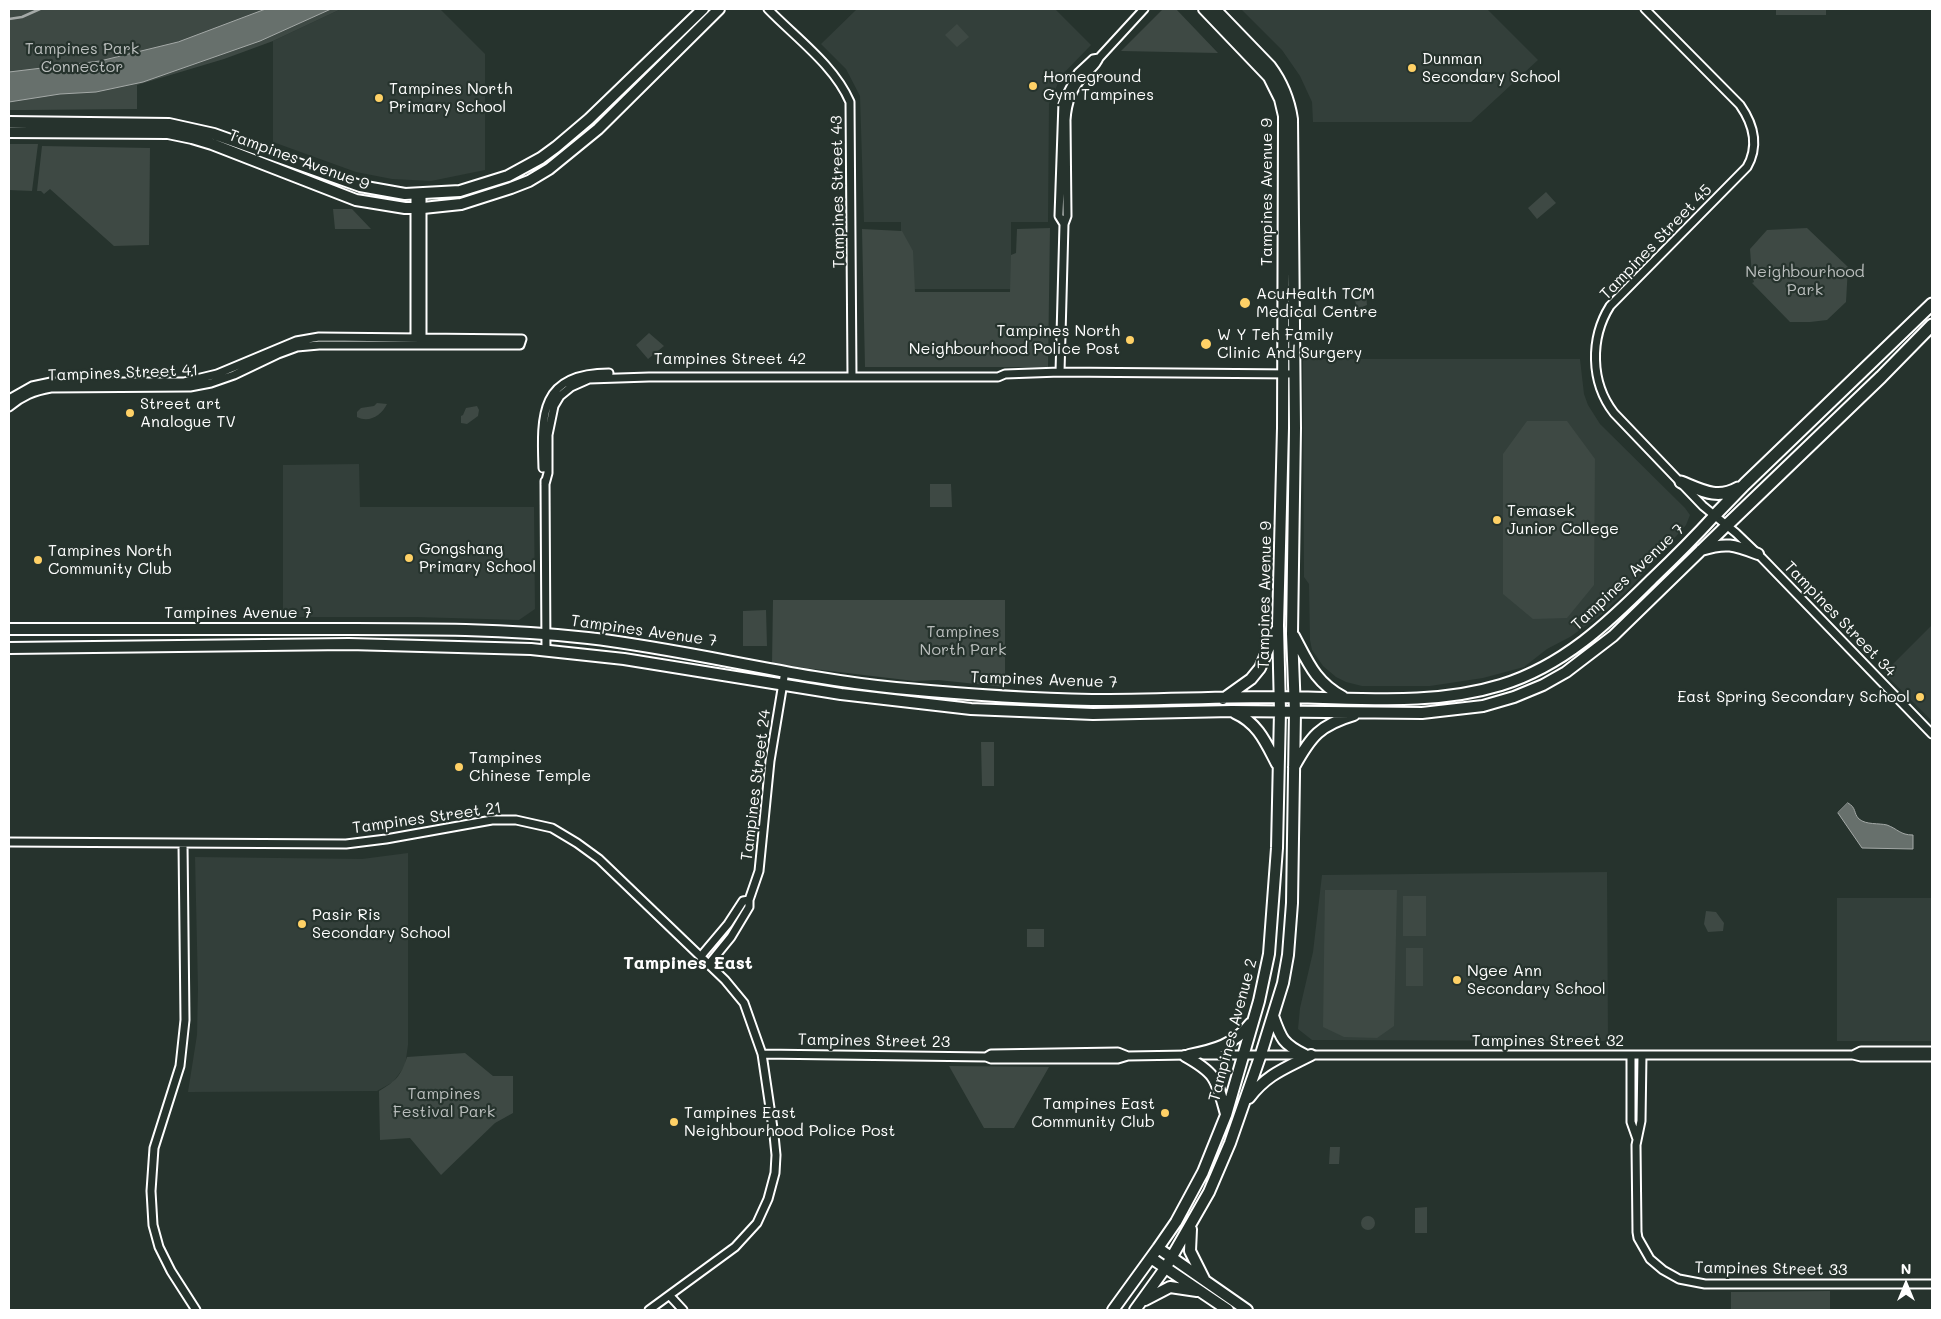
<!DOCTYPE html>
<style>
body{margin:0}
#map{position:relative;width:1941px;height:1319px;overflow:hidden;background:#26332d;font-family:Mali,sans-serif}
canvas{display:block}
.frame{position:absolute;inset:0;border:10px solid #fff;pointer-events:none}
.north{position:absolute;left:1881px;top:1259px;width:50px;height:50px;-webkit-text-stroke:4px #26332d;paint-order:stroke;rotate:0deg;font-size:14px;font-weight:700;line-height:20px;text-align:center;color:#fff}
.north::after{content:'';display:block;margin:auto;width:18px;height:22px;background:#fff;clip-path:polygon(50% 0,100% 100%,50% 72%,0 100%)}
</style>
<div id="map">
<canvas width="1941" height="1319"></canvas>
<div class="frame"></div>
<div class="north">N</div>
</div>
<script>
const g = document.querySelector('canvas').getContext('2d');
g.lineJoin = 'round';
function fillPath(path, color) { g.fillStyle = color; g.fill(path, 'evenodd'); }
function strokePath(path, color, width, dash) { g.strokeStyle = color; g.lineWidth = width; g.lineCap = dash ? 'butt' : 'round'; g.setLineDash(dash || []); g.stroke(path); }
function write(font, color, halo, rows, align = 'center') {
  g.font = font + ' Mali,sans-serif'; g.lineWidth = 4.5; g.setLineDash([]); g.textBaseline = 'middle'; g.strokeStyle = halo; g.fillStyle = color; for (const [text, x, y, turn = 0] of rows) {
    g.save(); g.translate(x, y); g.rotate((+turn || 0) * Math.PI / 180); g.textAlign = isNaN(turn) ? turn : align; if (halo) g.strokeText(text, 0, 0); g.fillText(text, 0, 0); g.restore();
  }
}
const built = new Path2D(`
 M341,9H440L485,54V170L431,181L392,179L356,172L273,142V41Z
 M857,9H1055L1091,45L1061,76L1049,104L1048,222H1011V289H901V222H864L860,96L846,69L821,44Z
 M1241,9H1487L1538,60L1471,122H1313L1312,102L1300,76L1282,50Z
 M1305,359H1580L1584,394L1588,405L1600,424L1685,508L1690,515L1686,525L1631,587L1601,615L1570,637L1547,649L1524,667L1483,678L1430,686H1362L1346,682L1336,677L1323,666L1312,650L1310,640L1309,584L1304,577L1303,386V361Z
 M359,464L360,507H534L535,609L519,620L416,617H283V465Z
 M1932,625V721L1884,673Z
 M408,853V1045L405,1066L393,1082L377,1091L188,1092L197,1035L198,989L195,857L362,859Z
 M1607,872L1608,1041L1312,1040L1298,1029L1300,1008L1313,952L1322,875Z
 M1837,898H1932V1041H1837Z`);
const green = new Path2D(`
 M9,9H341L273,41L224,59L137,85V109L26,110H9Z
 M1163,9H1176L1218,53L1121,51Z
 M1776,9H1826V15H1776Z
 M957,24L969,37L957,47L945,35Z
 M9,144H38L32,191L9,190Z
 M42,146L150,148L149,245L114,246L50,189L44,194L41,191H37Z
 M1546,192L1556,203L1537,219L1528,208Z
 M333,209H352L371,229H335Z
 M1050,228L1048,367H865L862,229L902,231L913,251L915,292H1010L1011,255L1016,253L1017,229Z
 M1807,228L1848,267L1846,302L1827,320L1810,322H1790L1752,283L1754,282L1752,276L1750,249L1767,230Z
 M1366,294L1367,305L1357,309L1354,296Z
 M649,333L664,346L648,359L636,345Z
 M377,403L387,404C381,416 369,423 357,417V412L361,408L374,406Z
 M477,406L479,410L478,416L467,424L461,423V416L463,415L466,408Z
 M1527,421H1567L1595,459L1594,585L1567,618L1533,619L1503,594V454Z
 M930,484H951L952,507H930Z
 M773,600H1005V687L938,680L914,681L772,664Z
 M766,610L767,646H743V611Z
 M981,742H994V786H982Z
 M1325,890H1397L1394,1026L1377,1038L1344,1037L1323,1027Z
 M1403,896H1426V936H1403Z
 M1706,911L1716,912L1724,923L1723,931L1708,932L1704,924Z
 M1027,929H1044V947H1027Z
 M1406,948H1423V986H1406Z
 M465,1053L493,1076H513V1113L495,1123L441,1175L410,1138L380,1140L379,1091C396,1081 401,1076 407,1057Z
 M949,1066L1049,1067L1014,1128H984Z
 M1330,1147H1340L1339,1164H1329Z
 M1427,1207V1233H1415V1208Z
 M1361 1223a7 7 0 1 1 14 0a7 7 0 1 1-14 0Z
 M1830,1291V1310H1731V1292Z`);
const water = new Path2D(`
 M266,9H331L260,41L143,82L96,92L60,94L9,102V72L100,61L178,42Z
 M1848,803C1857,808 1853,813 1859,819C1866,825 1879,823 1887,825C1898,829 1900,835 1913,835V849L1862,848L1838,813Z`);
const stream = new Path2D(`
 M9,19L22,17L40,9`);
const street = new Path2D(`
 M768,9C796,38 834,65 850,102L852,377
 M1645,9L1740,105C1754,125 1759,146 1747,167L1610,306C1590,338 1590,382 1614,413L1703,506L1736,533L1762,558L1932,734
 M1064,224L1059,216L1063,102L1078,73L1093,59L1099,58
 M422,342V193
 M415,343V194
 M1060,372L1064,224L1067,216L1066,120C1067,103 1072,88 1084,76C1090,69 1096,66 1099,58L1144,9
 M9,399L32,386L51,382H184L217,374L296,341L319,337L522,339L520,345H319L297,347L278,354L234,375L211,383L190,387L51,388C34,391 22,396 9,407
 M543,468C541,414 540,373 609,373
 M545,481L546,651
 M545,484L548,473V435L554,406L560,396L571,387L589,379L649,377H998L1005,374L1060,372L1294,374
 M9,842L346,844L386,839L492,820H516L552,828L577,843L599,859L725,980L744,1003L762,1054L774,1135L776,1155L775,1173L768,1199L757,1223L735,1247L649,1310
 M183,844L185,1020L180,1066L154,1148L151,1191L153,1225L159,1247L171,1271L196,1310
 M701,956L728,924L743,901L749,900
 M709,964L731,937L749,907V900L759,871L770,761L785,671
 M762,1054L986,1057L991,1059H1118L1128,1056L1188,1055
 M1204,1055H1853L1861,1057H1932
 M1631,1055V1122L1637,1139
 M1642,1055L1641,1121L1636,1145L1637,1232L1638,1238L1650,1259L1663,1270L1679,1279L1705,1284H1932
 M1853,1055L1861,1051H1932
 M986,1057L991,1054L1118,1052L1128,1056
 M670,1296L683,1310`);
const secondary = new Path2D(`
 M9,122L169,124L214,134L360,186L405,194L460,191L508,176L541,158L556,147L589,119L703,9
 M9,132L168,133L192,138L212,144L356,200L405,208H423L461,204L511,188L529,181L549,169L598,129L719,9
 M1701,550C1727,542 1734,545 1758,554
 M9,629C113,629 217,629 321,629C410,629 499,628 588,638C691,650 793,678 896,688C961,694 1027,699 1092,700C1155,700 1217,697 1279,697C1353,697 1429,707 1501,685C1563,666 1608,623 1652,579C1674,558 1695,537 1715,515
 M1294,636C1308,662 1315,682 1343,697
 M9,648L349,644L531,649L624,659L841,694L971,709L1093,714L1232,711L1422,713L1483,706L1514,697L1543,685L1566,672L1613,636L1727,525
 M1223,699L1251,679L1260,668L1276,631
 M1235,713C1258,723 1266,743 1277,764
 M1294,767C1311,736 1320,725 1354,715
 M1273,1016C1281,1039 1283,1044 1305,1055
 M1189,1055C1214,1050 1234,1045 1250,1024
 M1185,1056C1217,1074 1216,1079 1226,1114
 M1249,1098C1267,1074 1286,1068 1311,1055
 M1191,1229L1190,1251L1204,1279
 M1158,1248L1247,1310
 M1151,1258L1228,1310
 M1145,1300L1170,1287L1197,1291
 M1113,1310L1158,1248L1176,1222L1203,1172L1226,1115L1259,1001L1269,954L1277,848L1280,711L1278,625L1283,428L1284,116L1280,99L1269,77L1204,9
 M1135,1310L1166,1267L1209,1192L1230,1143L1261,1054L1283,983L1288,955L1292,903L1295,711L1292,634L1295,428L1292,119C1289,99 1282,82 1270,66L1215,9`);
const primary = new Path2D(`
 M1681,482C1701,490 1717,500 1738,488
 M1715,515L1745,484L1932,304
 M1727,525L1881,377L1932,325`);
const markers = [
 [1412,68,5,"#ffd166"],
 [1033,86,5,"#ffd166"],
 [379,98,5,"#ffd166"],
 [1245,303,6,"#ffd166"],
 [1130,340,5,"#ffd166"],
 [1206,344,6,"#ffd166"],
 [130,413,5,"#ffd166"],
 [1497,520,5,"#ffd166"],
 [409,558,5,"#ffd166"],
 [38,560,5,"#ffd166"],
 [1920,697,5,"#ffd166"],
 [459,767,5,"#ffd166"],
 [302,924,5,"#ffd166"],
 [1457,980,5,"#ffd166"],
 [1165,1113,5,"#ffd166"],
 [674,1122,5,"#ffd166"]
];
const parkNames = [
 ["Tampines Park",82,49],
 ["Connector",82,67],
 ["Neighbourhood",1805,272],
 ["Park",1805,290],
 ["Tampines",963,632],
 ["North Park",963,650],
 ["Tampines",444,1094],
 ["Festival Park",444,1112]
];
const poiNames = [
 ["Dunman",1422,59],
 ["Secondary School",1422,77],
 ["Homeground",1043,77],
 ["Gym Tampines",1043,95],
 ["Tampines North",389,89],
 ["Primary School",389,107],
 ["AcuHealth TCM",1256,294],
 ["Medical Centre",1256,312],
 ["Tampines North",1120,331,"right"],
 ["Neighbourhood Police Post",1120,349,"right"],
 ["W Y Teh Family",1217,335],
 ["Clinic And Surgery",1217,353],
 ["Street art",140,404],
 ["Analogue TV",140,422],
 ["Temasek",1507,511],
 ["Junior College",1507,529],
 ["Gongshang",419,549],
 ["Primary School",419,567],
 ["Tampines North",48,551],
 ["Community Club",48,569],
 ["East Spring Secondary School",1910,697,"right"],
 ["Tampines",469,758],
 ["Chinese Temple",469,776],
 ["Pasir Ris",312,915],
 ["Secondary School",312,933],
 ["Ngee Ann",1467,971],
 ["Secondary School",1467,989],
 ["Tampines East",1155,1104,"right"],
 ["Community Club",1155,1122,"right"],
 ["Tampines East",684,1113],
 ["Neighbourhood Police Post",684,1131]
];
const streetNames = [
 ["Tampines Avenue 9",299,160,20],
 ["Tampines Street 43",838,192,-91],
 ["Tampines Avenue 9",1267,192,-90],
 ["Tampines Street 45",1656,242,-46],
 ["Tampines Street 42",730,359],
 ["Tampines Street 41",123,373,-2],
 ["Tampines Avenue 7",1628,577,-43],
 ["Tampines Avenue 9",1265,595,-89],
 ["Tampines Avenue 7",238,613],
 ["Tampines Street 34",1840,619,46],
 ["Tampines Avenue 7",644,631,8],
 ["Tampines Avenue 7",1044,680,2],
 ["Tampines Street 24",756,785,-83],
 ["Tampines Street 21",427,818,-8],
 ["Tampines Avenue 2",1233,1030,-75],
 ["Tampines Street 23",874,1041,1],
 ["Tampines Street 32",1548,1041],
 ["Tampines Street 33",1771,1269,1]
];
const neighbourhoodNames = [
 ["Tampines East",688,963]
];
fillPath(built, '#333f3a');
fillPath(green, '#3e4944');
fillPath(water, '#67706c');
strokePath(water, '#a4a9a7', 1);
strokePath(stream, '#a4a9a7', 2.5);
strokePath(street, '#fff', 11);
strokePath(secondary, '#fff', 14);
strokePath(primary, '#fff', 15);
strokePath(street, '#26332d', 7);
strokePath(secondary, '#26332d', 10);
strokePath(primary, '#26332d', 11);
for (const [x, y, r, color] of markers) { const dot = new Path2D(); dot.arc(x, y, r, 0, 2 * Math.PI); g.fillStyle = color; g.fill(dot); strokePath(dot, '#26332d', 2); }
write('16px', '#bbbfbe', '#26332d', parkNames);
write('16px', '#fff', '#26332d', poiNames, 'left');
write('16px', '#fff', '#26332d', streetNames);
write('bold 18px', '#fff', '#26332d', neighbourhoodNames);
</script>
